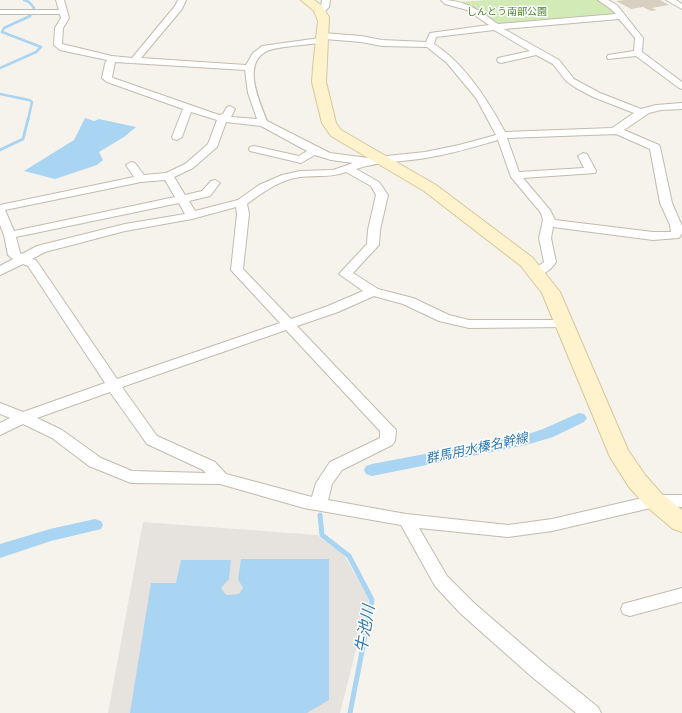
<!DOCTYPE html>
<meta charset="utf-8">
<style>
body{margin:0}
canvas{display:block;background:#f6f3ec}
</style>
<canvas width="682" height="713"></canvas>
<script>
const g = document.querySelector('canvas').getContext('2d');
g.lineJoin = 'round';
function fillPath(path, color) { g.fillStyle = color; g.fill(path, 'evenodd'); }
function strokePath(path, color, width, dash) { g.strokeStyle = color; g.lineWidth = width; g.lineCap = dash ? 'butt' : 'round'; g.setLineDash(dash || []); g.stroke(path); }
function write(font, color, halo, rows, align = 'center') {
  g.font = font + ' "Archivo Narrow","Noto Sans JP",sans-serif'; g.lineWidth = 3; g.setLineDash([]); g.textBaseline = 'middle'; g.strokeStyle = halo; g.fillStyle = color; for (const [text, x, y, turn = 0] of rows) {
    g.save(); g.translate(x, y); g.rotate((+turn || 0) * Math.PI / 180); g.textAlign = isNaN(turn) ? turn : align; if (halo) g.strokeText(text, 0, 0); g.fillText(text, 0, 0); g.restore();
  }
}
const industrial = new Path2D(`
 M143,522L317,535L344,555L369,599L340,713H108Z`);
const green = new Path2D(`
 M488,0H598L609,5L617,15L497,24L459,2Z`);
const water = new Path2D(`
 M85,118L94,121L99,119L136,127L124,137L99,152L103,160L97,165L55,179L24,171L74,140Z
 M241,559H329V700L307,713H130L151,583H176L181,560H231L229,579L221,588L226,595L239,594L243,588L238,579Z`);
const streamFar2 = new Path2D(`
 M0,68L36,52L41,47L2,32L4,28L30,16L34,8L29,2L24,0
 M0,94L29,100L32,102L28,120`);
const streamFar1 = new Path2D(`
 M0,150L23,139L28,119`);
const stream = new Path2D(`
 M320,515L322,535L349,556L372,600L350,713`);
const canal = new Path2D(`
 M579,413L584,414L587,418L584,422L553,437L526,445L372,476L366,474L364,470L366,466L372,464L525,435L543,429Z
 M95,519L101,521L103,525L101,529L51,541L0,558V544L50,529Z`);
const building = new Path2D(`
 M625,0H660L669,5L652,8L657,10L651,11L643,7L631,9L616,1Z`);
const street = new Path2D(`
 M56,0H64L69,18L63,28L62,44L112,56L132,58L175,6L178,0H186L182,9L141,58L246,65L253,53L262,46L320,38L319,36L320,34L323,33L361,36L382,40L426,42L430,33L489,25L467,10L445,4L441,0C466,0 478,10 498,24L616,14L611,9L598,0H608L617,5L643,38L642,52L682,82V89L679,88L636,56L608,59L607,57L608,55L634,51L635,38L619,19L504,29L559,60L574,79L600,93L641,109L656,105L682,103V109L661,110L649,113L624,130L659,145L660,147L672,203L682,226V233L679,238L653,240L553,227L551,238L556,262C551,270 542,277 532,275L530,272L544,262L539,238L543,220L541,213L511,177L498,140C474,147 450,154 426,158C402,162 379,161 356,169L379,182L388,195L380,230L379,245L353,273L378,289L413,298L449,315L469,320H564L569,321L571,324L569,327L469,328L439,321L403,304L374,296L338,312L297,326L396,430L395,441L392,445L342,470L332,484L328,500L406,514L508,525L552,519L655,495H682V507H655L552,531L508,537L419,528L447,576L474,603L546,665L598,707L601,713H576L532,677L460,613L435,586L401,525L304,508L220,484L131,483L89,466L52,438L23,424L0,435V423L10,418L0,414V403L23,412L105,383L28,266L23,264L0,275V266L13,259L8,255L4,235L0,225V205L134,177L126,165L131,162L135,163L144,175L166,173L185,164L208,144L217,120L191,112L182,137L177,140L173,139L172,137L183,109L107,82L102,78L105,64L107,60L60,50L54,45L55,28L61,18L60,14H0V10H59ZM494,30L530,51L498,58L497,60L498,62L501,63L536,55L553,64L566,81L576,88L593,97L634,113L612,128L505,132C488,100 464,63 434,44L436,37ZM325,39L361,42L382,46L427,47L447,63L476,98L496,135L459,145L425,152L368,158L330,153L267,121C260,102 241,64 267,51C275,47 310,44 322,43L325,42ZM115,62L245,70L248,93L257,119L231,117L235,109L230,106L227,107L223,114L219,115L113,78L112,77ZM226,122L261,126L307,151L299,156L254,146L250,147L249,149L250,151L301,163L315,155L331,160L353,163L333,170L300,171L282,175L259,185L238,200L195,211L189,201L210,196L220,183L215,180L211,181L202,191L185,195L174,177L193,168L217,147ZM616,134L650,149L660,203L670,225L671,232H653L555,220L550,210L523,178L595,173L596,171L587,154L583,153L578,156L584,168L519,172L507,138ZM346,172L371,186L376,195L368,230L367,244L339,274L363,291L328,306L291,319L243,269L249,214L247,204C263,192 279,180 300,177C316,175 331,178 346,172ZM165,180L175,197L14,231L5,210L141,182ZM179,203L185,214L125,224L37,246L22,254L20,253L16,237ZM236,207L237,214L231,270L280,323L117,379L36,260L32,259L45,252L125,231L192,219ZM286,330L380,431V438L330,462L316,483L312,497L226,474L215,462L157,436L122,387ZM110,392L147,444L203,470L206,473L132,471L101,458L62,430L37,418Z
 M322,0H330L329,7L323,13H317L316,11L321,6Z
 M666,0H676L682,4V9Z
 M682,588V602L630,616L623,614L621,609L623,604Z`);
const secondary = new Path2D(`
 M301,0H314L322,6L329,17L326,82L336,123L341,130L436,185L533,258L560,292L628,450L645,475L663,495L682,510V532L673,529L647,507L629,487L610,457L542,293L521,266L424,191L331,136L322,123L312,82L313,67L318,21L314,11Z`);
const farParknames = [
 ["しんとう南部公園",507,12]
];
const waterNames = [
 ["群馬用水榛名幹線",477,449,-12]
];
const nearWaternames = [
 ["牛池川",366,629,-80]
];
fillPath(industrial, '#e6e2dd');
fillPath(green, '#d2eab5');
fillPath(water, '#a9d4f2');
strokePath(streamFar2, '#a9d4f2', 2.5);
strokePath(streamFar1, '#a9d4f2', 3);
strokePath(stream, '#a9d4f2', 5);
fillPath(canal, '#a9d4f2');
fillPath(building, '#d8cfc1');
strokePath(street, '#c2bbae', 2);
strokePath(secondary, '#d6c79b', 2);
fillPath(street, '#fff');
fillPath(secondary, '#fff3cd');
write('10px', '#4a7f2a', '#fff', farParknames);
write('italic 13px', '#2e7ab2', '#fff', waterNames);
write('italic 16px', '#2e7ab2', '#fff', nearWaternames);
</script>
